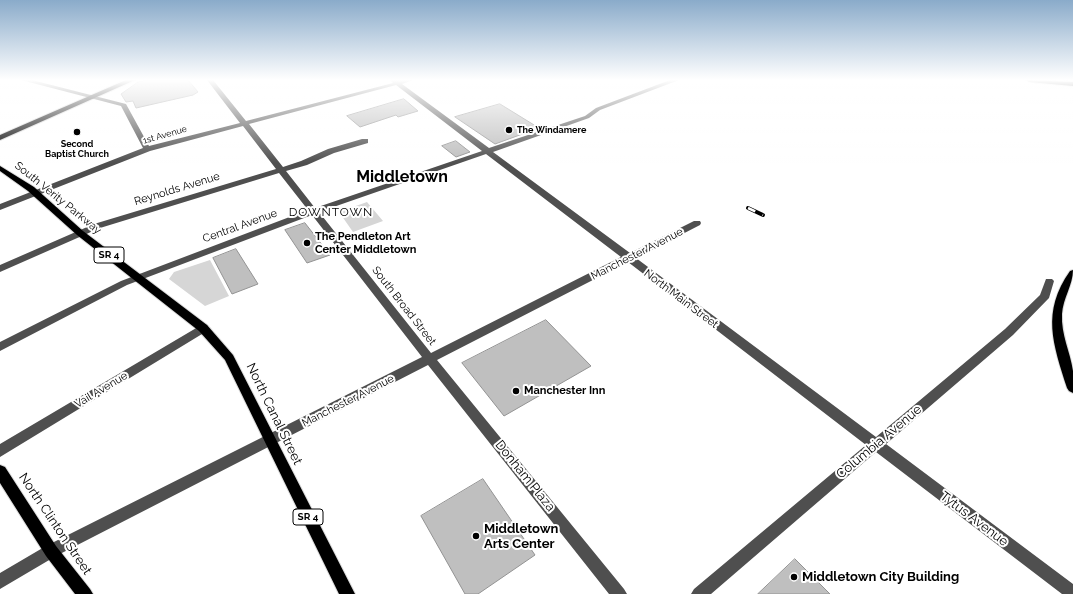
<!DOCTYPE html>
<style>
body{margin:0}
canvas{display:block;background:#fff}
</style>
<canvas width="1073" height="594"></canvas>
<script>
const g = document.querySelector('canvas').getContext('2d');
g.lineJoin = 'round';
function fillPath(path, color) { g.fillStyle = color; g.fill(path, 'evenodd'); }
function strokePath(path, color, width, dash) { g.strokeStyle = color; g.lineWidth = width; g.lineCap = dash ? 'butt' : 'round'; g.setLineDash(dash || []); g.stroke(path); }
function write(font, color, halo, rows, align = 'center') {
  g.font = font + ' Raleway,sans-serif'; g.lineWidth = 4; g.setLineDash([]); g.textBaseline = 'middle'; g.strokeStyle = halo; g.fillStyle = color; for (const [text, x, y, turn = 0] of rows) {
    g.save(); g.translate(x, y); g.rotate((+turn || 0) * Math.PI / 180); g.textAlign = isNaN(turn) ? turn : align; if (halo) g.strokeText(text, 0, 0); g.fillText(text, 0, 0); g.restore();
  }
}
const green = new Path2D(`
 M367,202L383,221L353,232L339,212Z
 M210,260L229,296L205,306L169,279L174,272Z`);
const building = new Path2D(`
 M147,80H188L198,92L193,95L136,108L133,101L126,102L121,94L138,82Z
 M404,99L418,111L398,117L396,115L360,127L347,116Z
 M500,104L539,128L495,144L455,117Z
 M456,141L470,152L456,157L442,146Z
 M305,223L330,255L307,263L285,230Z
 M236,249L258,284L232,294L213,258Z
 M546,320L591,366L504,416L462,363Z
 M483,479L535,555L478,594H465L421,516Z
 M795,559L830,594H758Z`);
const minor = new Path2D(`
 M21,80H32L126,104L149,146L240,123L207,80H213L246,121L393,83L390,80H413L402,84L489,148L585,116L596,108L670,80H679L600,110L589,118L493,152L630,253L694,221H700L701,223L700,225L636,258L876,437L1005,329L1040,295L1046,279H1052L1054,281L1049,298L1013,335L886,444L1073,584V594H1062L876,452L711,594H691L694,589L866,445L628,262L437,360L624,589L627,594H609L428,365L56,556L0,589V573L46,546L422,357L312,215L127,285L0,351V342L121,281L308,210L279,173L100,228L0,272V265L94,224L276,169L243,126L150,151L0,210V204L143,148L121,106ZM396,85L482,151L315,208L286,171L307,165L334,153L368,143V139H362L328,149L301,161L283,167L249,124ZM486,154L621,257L431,353L319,212Z
 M203,324L207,325L208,328L207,331L0,457V444Z`);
const major = new Path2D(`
 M126,80H135L0,140V135Z
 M1026,80L1073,82V86L1029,82Z
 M0,166L34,187L83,231L207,325L233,355L355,594H339L225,360L199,331L77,235L28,191L0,171Z
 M1073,270C1073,285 1063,298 1062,314C1061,335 1070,351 1073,371C1073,378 1073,386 1073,393L1069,391L1067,388C1053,344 1041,312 1070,271Z
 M0,465L5,467L56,546L90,589L93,594H75L46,556L0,483Z`);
const rail = new Path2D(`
 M748,208L763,215`);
const markers = [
 [509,130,4,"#000"],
 [77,132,4,"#000"],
 [307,243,4,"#000"],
 [516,391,4,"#000"],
 [476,536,4,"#000"],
 [794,577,4,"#000"]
];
const farPoinames = [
 ["The Windamere",517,130],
 ["Second",77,144,"center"],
 ["Baptist Church",77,154,"center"]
];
const farStreetnames = [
 ["1st Avenue",165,135,-16]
];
const shields = [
 [109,255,30],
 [308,517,30]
];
const shieldNames = [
 ["SR 4",109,255],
 ["SR 4",308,517]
];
const streetNames = [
 ["Reynolds Avenue",177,189,-17],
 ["South Verity Parkway",58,198,39],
 ["Central Avenue",240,226,-20],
 ["Manchester Avenue",637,254,-27],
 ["North Main Street",681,299,37],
 ["South Broad Street",404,306,52],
 ["Vail Avenue",101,390,-31],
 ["Manchester Avenue",348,401,-27]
];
const poiNames = [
 ["The Pendleton Art",315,237],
 ["Center Middletown",315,250],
 ["Manchester Inn",524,391]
];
const neighbourhoodNames = [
 ["DOWNTOWN",331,212]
];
const nearStreetnames = [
 ["North Canal Street",274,414,64],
 ["Columbia Avenue",879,442,-40],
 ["Donham Plaza",525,476,51],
 ["Tytus Avenue",974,519,37],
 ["North Clinton Street",55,524,56]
];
const nearPoinames = [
 ["Middletown",484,529],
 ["Arts Center",484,544],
 ["Middletown City Building",802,577]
];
const farTownnames = [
 ["Middletown",402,177]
];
fillPath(green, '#d6d6d6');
fillPath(building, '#bfbfbf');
strokePath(building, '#939393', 1);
strokePath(major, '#dbdbdb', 2);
fillPath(minor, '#4f4f4f');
fillPath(major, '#000');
strokePath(rail, '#000', 4);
strokePath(rail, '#fff', 2.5, [8]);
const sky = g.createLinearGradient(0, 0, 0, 163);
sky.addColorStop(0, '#8aabca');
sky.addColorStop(0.49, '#fff');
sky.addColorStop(1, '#ffffff00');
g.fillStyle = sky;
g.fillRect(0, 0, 1073, 163);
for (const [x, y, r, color] of markers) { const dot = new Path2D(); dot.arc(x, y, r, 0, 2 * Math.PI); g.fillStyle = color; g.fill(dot); strokePath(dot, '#fff', 1.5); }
write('bold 9px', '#000', '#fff', farPoinames, 'left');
write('9px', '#000', '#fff', farStreetnames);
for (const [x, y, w] of shields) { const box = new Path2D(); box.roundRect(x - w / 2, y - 8, w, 16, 3); g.fillStyle = '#fff'; g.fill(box); strokePath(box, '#000', 1); }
write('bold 10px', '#000', null, shieldNames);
write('11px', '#000', '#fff', streetNames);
write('bold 11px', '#000', '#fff', poiNames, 'left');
g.letterSpacing = '1px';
write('12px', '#000', '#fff', neighbourhoodNames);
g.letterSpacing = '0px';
write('13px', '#000', '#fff', nearStreetnames);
write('bold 13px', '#000', '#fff', nearPoinames, 'left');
write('bold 16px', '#000', '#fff', farTownnames);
</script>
